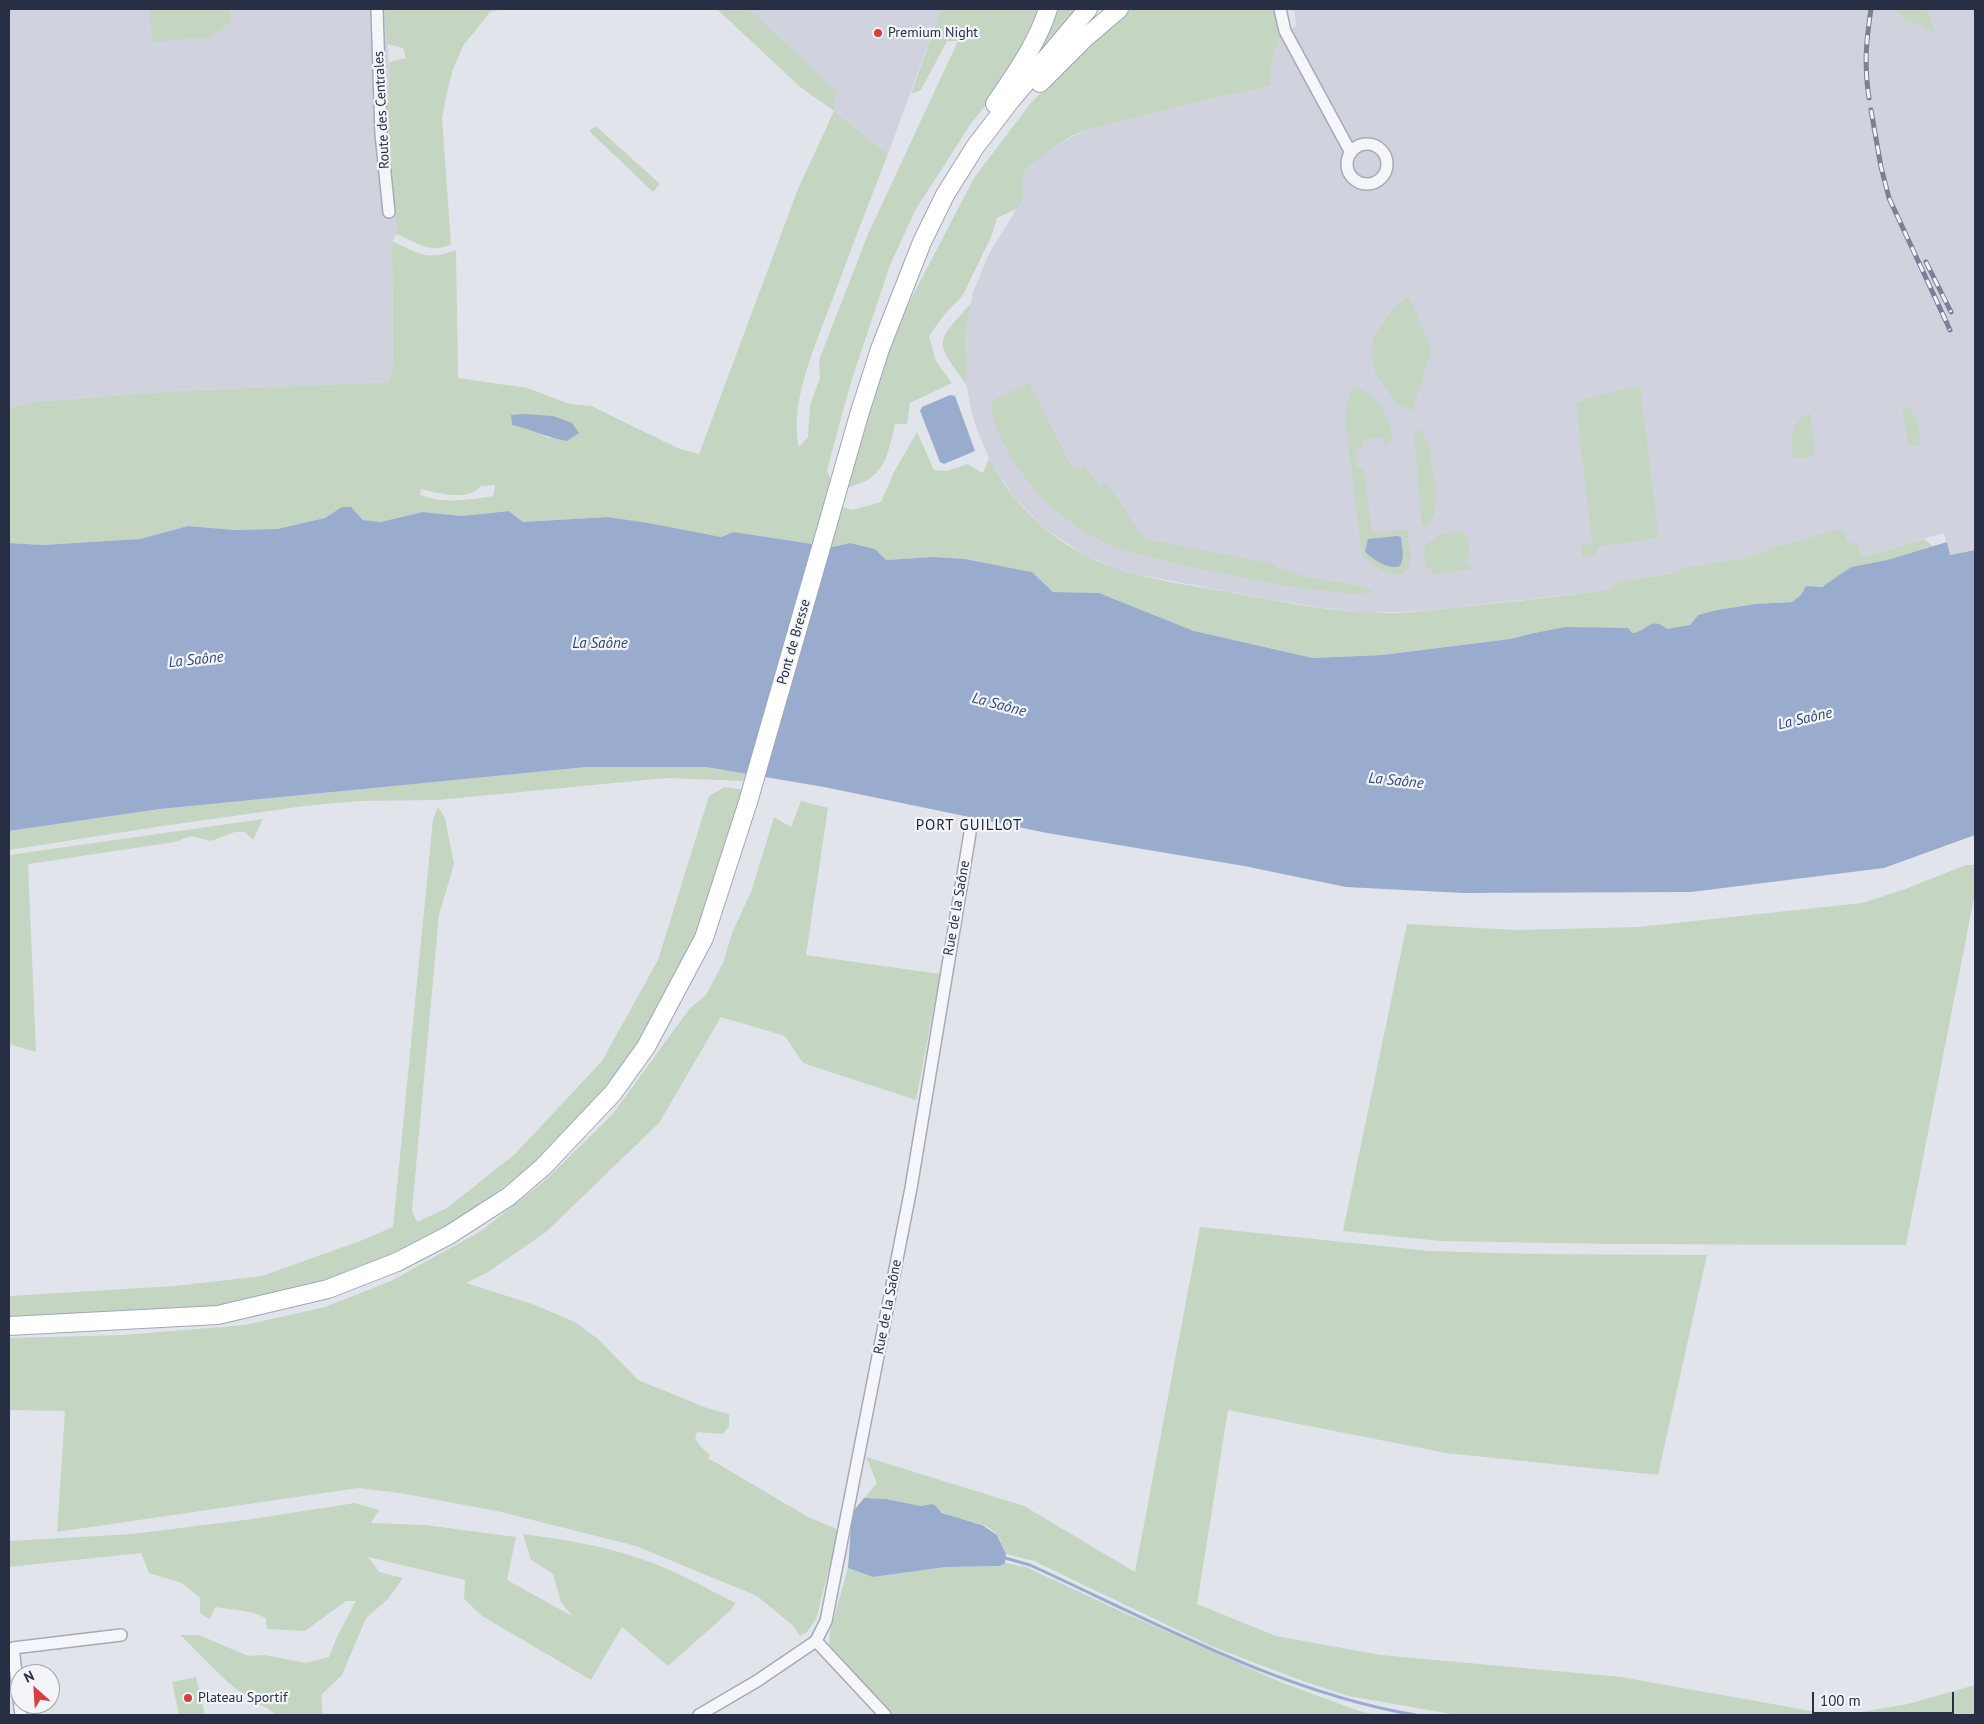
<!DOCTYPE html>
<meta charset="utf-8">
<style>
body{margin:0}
#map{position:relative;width:1984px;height:1724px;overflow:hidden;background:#e2e4eb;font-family:"PT Sans",sans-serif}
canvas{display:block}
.frame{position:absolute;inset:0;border:10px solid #282f45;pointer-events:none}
.north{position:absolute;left:10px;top:1664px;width:50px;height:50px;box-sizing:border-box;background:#f2f4f8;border:1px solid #a1a5b0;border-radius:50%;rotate:334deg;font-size:14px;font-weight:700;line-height:20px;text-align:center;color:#282f45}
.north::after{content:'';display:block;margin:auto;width:18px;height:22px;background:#d93e3f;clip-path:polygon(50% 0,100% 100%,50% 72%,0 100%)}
.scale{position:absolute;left:1812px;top:1692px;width:142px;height:22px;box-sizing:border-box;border:2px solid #282f45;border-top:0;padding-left:6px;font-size:15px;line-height:18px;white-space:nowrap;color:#282f45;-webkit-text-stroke:4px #f2f4f8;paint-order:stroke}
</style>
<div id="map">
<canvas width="1984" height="1724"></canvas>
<div class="frame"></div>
<div class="north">N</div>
<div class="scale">100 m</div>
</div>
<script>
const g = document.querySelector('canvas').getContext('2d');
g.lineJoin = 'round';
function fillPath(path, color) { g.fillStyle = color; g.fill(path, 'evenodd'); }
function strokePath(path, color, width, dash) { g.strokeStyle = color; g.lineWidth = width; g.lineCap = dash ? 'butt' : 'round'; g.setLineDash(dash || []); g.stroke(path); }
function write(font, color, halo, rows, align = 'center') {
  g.font = font + ' "PT Sans",sans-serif'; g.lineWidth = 4.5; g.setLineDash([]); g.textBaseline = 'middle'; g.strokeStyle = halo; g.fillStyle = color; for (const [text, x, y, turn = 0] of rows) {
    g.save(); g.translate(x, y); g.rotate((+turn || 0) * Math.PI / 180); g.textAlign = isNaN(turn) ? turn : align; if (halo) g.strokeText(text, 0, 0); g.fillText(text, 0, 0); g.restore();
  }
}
const built = new Path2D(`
 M9,9H384L390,72L385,124L397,234L392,241L393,366L389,382L177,391L31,402L9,408Z
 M749,9H941L888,154L834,111L769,29Z
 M1294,9H1975V550L1949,555L1944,533L1862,557L1775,547L1750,557L1683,568L1676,573L1616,582L1610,590L1425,611L1367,613L1317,607L1262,598L1135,574L1110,566L1084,555L1043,527L1014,497L992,465L977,430L971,410L965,375V336L973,292L989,254L1023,198L1022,176L1029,166L1039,157L1055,146L1088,129L1201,101L1271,86L1270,63L1273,51L1282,34L1296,26Z`);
const green = new Path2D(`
 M150,9H230L231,22L209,37L152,42Z
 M384,9H503L490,12L463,46L452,72L446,97L442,118L451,244C431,255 416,242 397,234L385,124L390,72L389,62L406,58L403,48L387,44Z
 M717,9H749L836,91L834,111L888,154C870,200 852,246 835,293C819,336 788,402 799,447L808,437L810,405L820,378L819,360L868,234L958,41H947L921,90L911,94L941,9H1044L1016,67L972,122L916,209L890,265L851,382L827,470L842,507L852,510L881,502L895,470L917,432L934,470L947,471L967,464L983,473L989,458C1013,507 1058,547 1110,566C1151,581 1196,586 1239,594C1288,603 1338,613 1388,613C1416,613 1443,609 1471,606C1517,601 1563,596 1609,590L1616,582L1676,573L1683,568L1750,557L1775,547L1841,529L1847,541L1858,545L1862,557L1924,539L1933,546L1887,560L1851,567L1822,587L1806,586L1801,595L1792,602L1755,604L1717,610L1698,615L1690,625L1680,628L1631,633L1565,627L1534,633L1510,639L1382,655L1313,658L1194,631L1099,593L1053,592L1032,572L965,559L933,557L886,560L875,549L850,543L832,547L735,532L721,537L607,517L523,522L509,511L462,516L423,512L380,522L363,520L351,507H342L325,518L277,529L235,530L188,526L140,539L42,545L9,543V408L31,402L177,391L389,382L393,365L392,241C419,254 427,261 456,250L458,378L527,388L570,404L591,406L680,449L699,454L798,189L834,111L799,86ZM512,425L578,432L549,438L530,429ZM495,485L493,496C469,500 443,504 420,495L421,489C439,493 467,502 481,486Z
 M1056,9H1077L1042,49Z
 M1132,9H1275L1276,19L1282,34C1272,52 1270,66 1271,86L1201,101L1088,129L1072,136L1055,146L1029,166L1022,176L1023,198L1018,208L997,218L991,237L963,295L944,315L929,336L936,361L952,383L910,403L907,424H895C887,459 884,479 846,488L849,470L897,326L974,178L1030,104L1070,63L1116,20Z
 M1895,9H1926L1937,35L1922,25L1904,20Z
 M596,126L660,184L653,192L589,131Z
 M1409,297L1432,349L1412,411L1397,404L1376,375L1372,361L1373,338L1387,316L1397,305Z
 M971,303L965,336L966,384C934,340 935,344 971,303Z
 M1029,383L1073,470L1084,465L1099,487L1107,483L1144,539L1276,564V568L1310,578L1362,586L1373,591C1348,603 1176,564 1141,555C1125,550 1107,545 1092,536C1055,514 1025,485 1006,447C999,434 989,414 993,400Z
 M1640,386L1659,538L1599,546L1595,555L1583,557L1581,552V546L1592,543L1576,404L1589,398Z
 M1356,387C1377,396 1389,413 1393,436L1389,443L1383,445L1382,437L1363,440V448L1355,450L1357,468L1363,467L1372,530L1374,532L1407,530C1408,540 1412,552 1410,561C1405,590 1373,566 1362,555L1346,424C1347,413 1345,394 1356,387Z
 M1902,404C1919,413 1919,427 1921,445H1908Z
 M1810,412L1815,456L1794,458C1789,439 1791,422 1810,412Z
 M1420,430L1428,443L1436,486L1435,515L1427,525L1422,524L1414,436L1415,431Z
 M1459,531C1470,532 1468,545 1470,554L1466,555L1468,566L1473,567L1468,570L1435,574C1425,568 1423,556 1425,545L1444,533Z
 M587,767H706L748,774L746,781L666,778L438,800L359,801L304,806L156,827L9,850V831L160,809Z
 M725,787L744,790C731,833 717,876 701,918C696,930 692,943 686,955C663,1003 636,1050 603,1091C516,1198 379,1281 243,1303C166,1315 87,1315 9,1317V1296L175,1286L262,1276L360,1241L393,1227L433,819L438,807L445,818L454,864L439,915L412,1210L417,1222L447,1208L515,1154L602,1061L658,960L709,796Z
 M801,801L828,808L806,955L940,974L916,1100L803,1063L785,1036L721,1017L659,1123L546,1232L488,1272L466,1283L535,1305L575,1322L598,1339L638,1380L707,1408L729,1414V1426L723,1434L697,1432L695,1438L701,1447L710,1455L708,1458L808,1517L839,1530L816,1619L807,1632L800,1636L793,1626L757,1596L636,1546L497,1511L400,1493L358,1488L57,1532L65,1411L9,1410V1338L123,1335L245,1325L325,1307L391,1281L481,1231L543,1182L612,1115L690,1008L706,995L723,963L732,933L751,892L774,817L791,827Z
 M263,819L253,840L245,832H235L211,841L191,836L175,842L28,864L36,1052L9,1044V855Z
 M1966,865H1975V893L1906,1245L1613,1244L1440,1241L1343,1231L1407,924L1516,930L1638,927L1862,903L1905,889Z
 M1200,1227L1429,1251L1532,1254L1707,1255L1658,1475L1446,1453L1228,1410L1197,1604L1276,1636L1381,1655L1621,1677L1834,1715H1458L1348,1696L1297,1679L1211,1646L1034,1561L1006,1554C1003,1548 1001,1541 998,1536C983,1516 950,1524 936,1506H921L886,1499L864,1498L877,1483L866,1457L1024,1506L1135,1572Z
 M355,1503L379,1510L371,1523L425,1525L516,1537L507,1580L572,1616L561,1602L553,1574L531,1560L523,1534C561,1539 599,1545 635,1557C670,1567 703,1587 736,1603L730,1611L668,1666L622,1627L591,1680L482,1616L464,1599L465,1580L368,1557L379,1572L403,1578L387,1600L366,1618L342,1675L321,1695L323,1715H275C269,1707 252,1701 243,1694C220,1677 201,1655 180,1635H199L248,1656L264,1655L306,1663L329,1657L337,1637L356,1601H346L305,1631L267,1629L266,1618L251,1612L215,1607L210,1619L200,1613V1598L182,1583L149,1573L141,1553L9,1567V1541L132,1534L252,1519Z
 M1005,1563L1026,1567L1129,1615L1283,1683L1359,1711L1376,1715H893L829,1644L830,1632L848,1568L873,1577L946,1567L1000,1566Z
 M196,1677L205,1715H179L172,1682Z
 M1975,1685V1715H1844L1908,1704Z`);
const water = new Path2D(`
 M950,395L955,396L975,451L944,464L940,462L920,411L922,407Z
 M524,414L553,416L572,423L579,433L567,441C548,438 531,429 512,425L511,415Z
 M342,507H351L363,520L380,522L423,512L462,516L509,511L523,522L607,517L648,523L721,537L734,532L832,547L850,543L875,549L886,560L933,557L965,559L1032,572L1053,592L1099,593L1194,631L1313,658L1382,655L1510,639L1534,633L1565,627L1628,628L1632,633C1647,632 1650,615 1667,629L1690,625L1698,615L1717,610L1755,604L1792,602L1801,595L1806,586L1822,587L1851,567L1887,560L1947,542L1950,555L1975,550V835L1884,868L1691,892L1463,893L1346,887L1244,866L1047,833L824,787L706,767H587L160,809L9,831V543L42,545L140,539L188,526L235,530L277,529L325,518Z
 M1397,536L1401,537C1402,548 1405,556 1400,566C1387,570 1375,560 1365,552L1368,539Z
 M864,1498L886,1499L921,1506L932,1504L936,1506L942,1513L982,1525L997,1535L1006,1554L1005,1563L1000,1566L946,1567L873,1577L848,1568L852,1513Z`);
const stream = new Path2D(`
 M1005,1558L1030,1565C1152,1621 1283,1693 1416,1715`);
const street = new Path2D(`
 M377,9L381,134L389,212
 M1280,9L1285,31L1351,153
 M1347 164a20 20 0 1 1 40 0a20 20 0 1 1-40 0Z
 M816,1641L885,1715
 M21,1715L13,1648L121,1635
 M699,1715L757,1681L816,1641L826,1621L911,1188L970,833`);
const primary = new Path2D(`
 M1040,83L1085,38L1119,9
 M995,104C1015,74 1037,44 1048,9
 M9,1326L218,1315L328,1289L397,1262L449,1235L508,1197L543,1167L613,1093L646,1047L704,938L748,802L859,415L880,349L922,242L945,195L975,147L1011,100L1088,9`);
const rail = new Path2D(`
 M1869,98C1864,65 1866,42 1871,9
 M1871,110L1881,167L1889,198L1950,330
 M1926,262L1951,312`);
const markers = [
 [878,33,5,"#d93e3f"],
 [188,1698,5,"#d93e3f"]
];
const poiNames = [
 ["Premium Night",888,33],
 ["Plateau Sportif",198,1698]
];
const streetNames = [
 ["Route des Centrales",382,110,-93],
 ["Pont de Bresse",794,642,-74],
 ["Rue de la Saône",957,908,-80],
 ["Rue de la Saône",888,1307,-79]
];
const waterNames = [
 ["La Saône",600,644],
 ["La Saône",196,660,-6],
 ["La Saône",999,705,15],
 ["La Saône",1805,719,-13],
 ["La Saône",1396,781,6]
];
const neighbourhoodNames = [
 ["PORT GUILLOT",969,826]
];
fillPath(built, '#d0d3de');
fillPath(green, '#c4d6c2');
fillPath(water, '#9aacce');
strokePath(stream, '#9aacce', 3);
strokePath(street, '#a6aab6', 14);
strokePath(primary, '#a0a6b8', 20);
strokePath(street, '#f5f6f9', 11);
strokePath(primary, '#fff', 18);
strokePath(rail, '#7a8096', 5);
strokePath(rail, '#f2f4f8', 3, [9]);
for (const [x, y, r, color] of markers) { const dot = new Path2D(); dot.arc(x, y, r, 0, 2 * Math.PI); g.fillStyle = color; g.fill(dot); strokePath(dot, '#f2f4f8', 2); }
write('14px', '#282f45', '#f2f4f8', poiNames, 'left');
write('14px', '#282f45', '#f2f4f8', streetNames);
write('italic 15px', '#2f467c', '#f2f4f8', waterNames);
g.letterSpacing = '1px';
write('15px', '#1a2036', '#f2f4f8', neighbourhoodNames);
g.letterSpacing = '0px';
</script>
